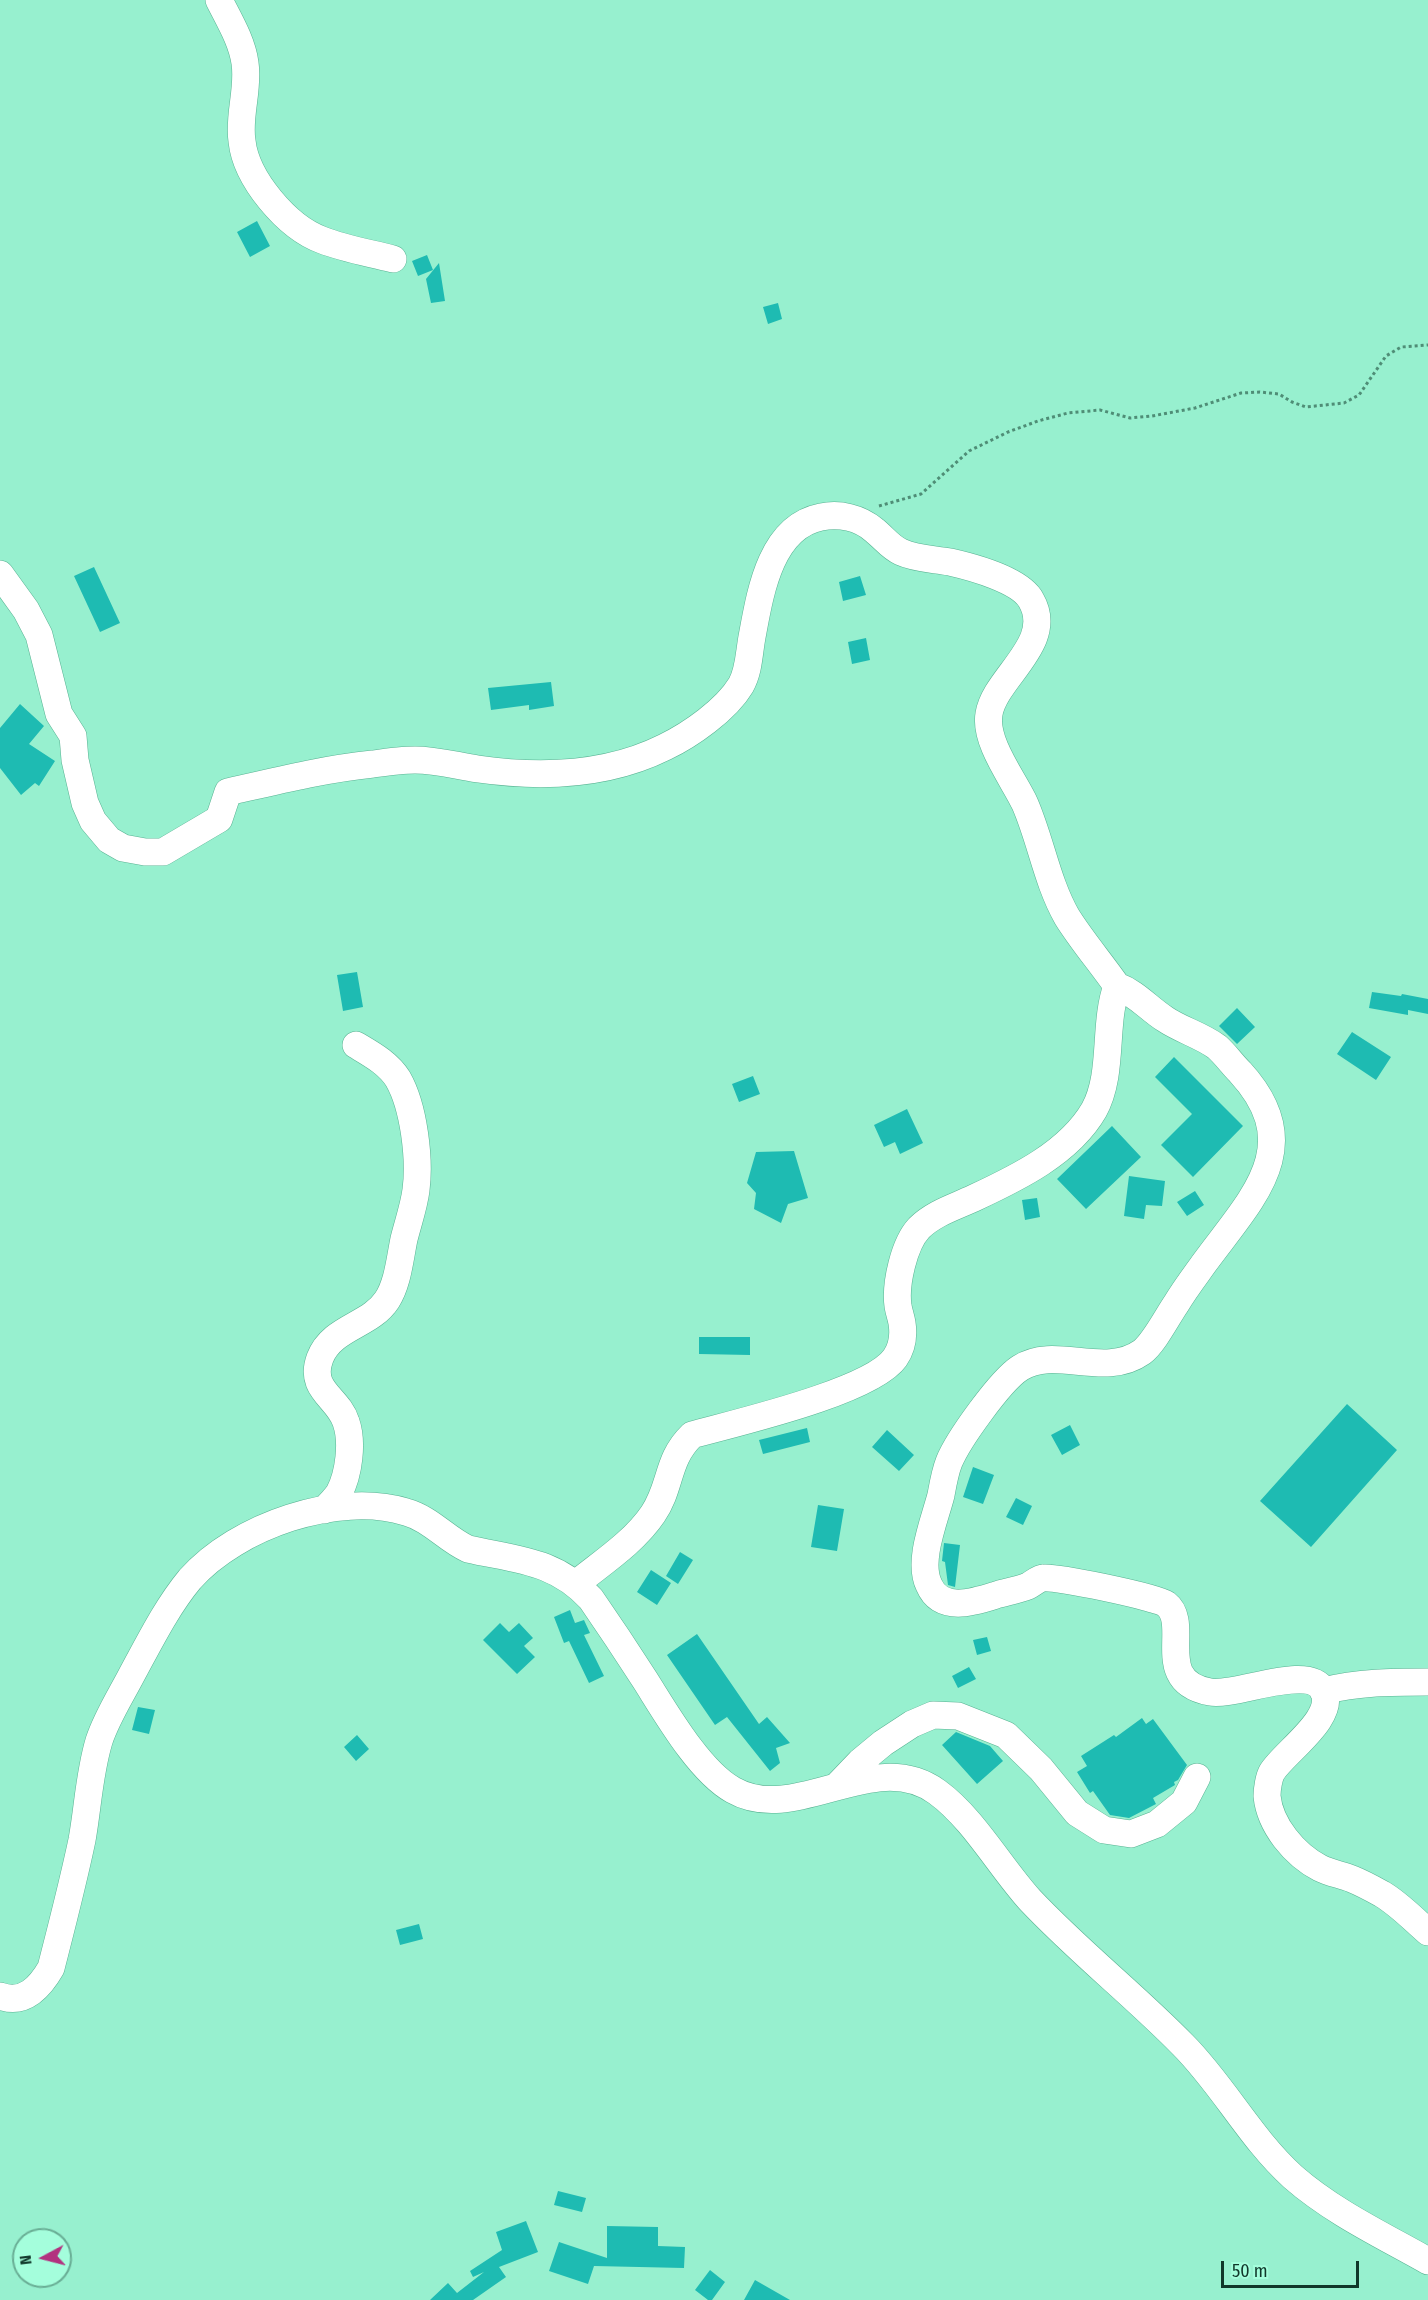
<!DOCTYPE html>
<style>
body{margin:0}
#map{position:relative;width:1428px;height:2300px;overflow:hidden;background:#97f0cf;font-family:"Fira Sans Condensed",sans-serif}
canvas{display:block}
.north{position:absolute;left:12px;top:2228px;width:60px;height:60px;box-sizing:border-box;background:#a4fedc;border:2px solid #69ae95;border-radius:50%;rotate:263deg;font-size:16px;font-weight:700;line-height:24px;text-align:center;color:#10372a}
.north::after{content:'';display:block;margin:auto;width:21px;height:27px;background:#b2327f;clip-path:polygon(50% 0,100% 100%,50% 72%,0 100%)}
.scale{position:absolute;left:1221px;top:2261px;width:138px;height:27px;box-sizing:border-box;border:3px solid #10372a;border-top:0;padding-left:8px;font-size:18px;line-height:21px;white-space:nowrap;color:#10372a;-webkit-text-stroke:4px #a4fedc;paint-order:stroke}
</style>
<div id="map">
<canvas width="1428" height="2300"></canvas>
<div class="north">N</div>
<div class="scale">50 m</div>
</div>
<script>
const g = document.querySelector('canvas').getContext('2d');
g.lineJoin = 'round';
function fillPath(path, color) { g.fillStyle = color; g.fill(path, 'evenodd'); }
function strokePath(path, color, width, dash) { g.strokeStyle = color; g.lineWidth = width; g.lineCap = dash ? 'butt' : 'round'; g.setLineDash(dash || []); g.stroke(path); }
const building = new Path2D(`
 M257,221L270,246L250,257L237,232Z
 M427,255L433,270L418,276L412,261Z
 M439,263L445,301L431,303L426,279Z
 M778,303L782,319L768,324L763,307Z
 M94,567L120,623L100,632L74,576Z
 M860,576L866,595L843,601L839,582Z
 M866,638L870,660L852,664L848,642Z
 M551,682L554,706L529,710V705L491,710L488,688Z
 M20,704L44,726L29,744L55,761L39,786L35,783L21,795L0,768V728Z
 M357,972L363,1007L343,1011L337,975Z
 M1372,992L1401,996L1402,994L1428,999V1014L1408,1010V1015L1369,1008Z
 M1237,1008L1255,1027L1237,1044L1219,1026Z
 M1352,1032L1391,1057L1376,1080L1337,1054Z
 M1174,1057L1243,1126L1193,1177L1161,1145L1192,1114L1155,1077Z
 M753,1076L760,1094L739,1102L732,1084Z
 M907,1109L923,1143L900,1154L895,1142L884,1147L874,1125Z
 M1112,1126L1141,1157L1086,1209L1057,1179Z
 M794,1151L808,1198L788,1204L781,1223L754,1209L756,1193L747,1183L756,1152Z
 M1129,1176L1165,1181L1162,1206L1146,1205L1144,1219L1124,1216Z
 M1195,1191L1204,1205L1187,1216L1177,1202Z
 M1037,1198L1040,1217L1025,1220L1022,1200Z
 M699,1337H750V1355L699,1354Z
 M1347,1404L1397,1450L1311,1547L1260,1501Z
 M1070,1425L1080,1445L1062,1455L1051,1435Z
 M807,1428L810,1442L763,1454L759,1440Z
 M887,1430L914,1455L899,1471L872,1447Z
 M973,1467L994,1475L983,1504L963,1497Z
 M1016,1498L1032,1506L1023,1525L1006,1517Z
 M818,1505L844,1509L837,1551L811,1547Z
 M944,1543L960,1545L955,1587L948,1585L945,1562L942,1561Z
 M680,1552L693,1560L678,1584L666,1576Z
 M651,1570L671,1583L657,1605L637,1592Z
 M570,1610L575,1623L584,1620L590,1633L584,1635L604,1676L589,1683L569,1641L564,1643L554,1617Z
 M500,1623L509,1632L519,1623L533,1638L524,1646L535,1657L517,1674L483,1640Z
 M697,1634L759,1724L767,1717L790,1743L776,1748L780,1763L770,1771L727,1717L715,1725L667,1655Z
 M987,1637L991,1651L977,1655L973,1640Z
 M969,1667L976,1679L958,1688L952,1676Z
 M138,1707L155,1710L149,1734L132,1730Z
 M1142,1718L1146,1724L1153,1719L1187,1765L1178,1780L1174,1782L1175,1785L1153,1798L1156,1804L1129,1818L1110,1815L1093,1791L1090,1793L1077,1772L1087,1766L1081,1756L1114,1735L1116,1737Z
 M956,1732L990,1746L1003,1761L977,1784L942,1745Z
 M357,1735L369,1749L356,1761L344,1747Z
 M419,1924L423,1939L400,1945L396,1930Z
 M558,2191L586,2198L582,2212L554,2205Z
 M526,2221L538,2252L499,2267L506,2277L473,2300H430L448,2283L457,2293L484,2272L473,2277L470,2271L502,2250L496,2232Z
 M607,2226L658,2227V2246L685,2247L684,2268L594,2266L588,2284L549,2271L559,2242L607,2258Z
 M710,2270L725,2282L712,2300H708L695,2290Z
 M755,2280L790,2300H744Z`);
const path = new Path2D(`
 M879,506L921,494L969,451L1008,432L1038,421L1068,413L1100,410L1130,418L1152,416L1195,408L1241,393L1260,392L1279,394L1292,402L1306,407L1344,403L1359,395L1386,356L1401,347L1428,345`);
const minor = new Path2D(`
 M219,0C229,20 242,41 245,63C249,89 238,116 242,141C246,179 287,227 322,240C345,249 370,253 393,259
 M0,574L26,610L39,635L59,714L73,736L75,760L85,803L93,821L109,840L123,848L145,852H163L219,819L228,792C276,781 324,769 373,764C387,762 402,760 415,760C437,760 457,766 478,769C541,778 607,776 665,747C690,735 726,710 741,685C749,671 749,653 752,637C760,594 770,527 821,517C840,513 860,518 874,530C884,538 890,547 901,552C916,559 934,559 950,562C972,567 1020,580 1031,600C1056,643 995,677 989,714C984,742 1014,780 1025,804C1041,841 1047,882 1067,917C1082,941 1101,963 1117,986C1136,993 1148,1008 1165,1019C1181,1030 1201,1035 1217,1047C1225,1054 1232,1064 1240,1072C1308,1146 1252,1198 1205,1262C1195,1276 1185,1289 1176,1304C1167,1317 1154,1343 1142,1352C1104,1379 1055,1345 1020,1368C1000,1381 958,1440 949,1462C945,1472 943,1484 941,1495C935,1519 917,1561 929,1585C941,1613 974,1602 996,1595C1006,1592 1018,1590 1028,1586C1032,1584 1039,1578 1043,1578C1055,1576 1156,1597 1166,1604C1192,1624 1151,1681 1210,1692C1236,1697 1308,1663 1323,1690C1338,1717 1284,1752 1272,1772C1269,1777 1267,1789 1267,1796C1270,1826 1295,1855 1320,1868C1330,1873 1342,1875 1352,1879C1362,1883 1373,1889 1382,1894C1399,1904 1413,1919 1428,1932
 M324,1510C329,1505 335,1499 339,1493C349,1474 353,1442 346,1422C338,1397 308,1390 320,1358C332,1327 370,1326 387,1300C398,1283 400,1258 404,1239C408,1223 414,1206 416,1190C420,1159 414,1107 398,1079C388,1063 371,1054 356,1045
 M577,1583C603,1562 634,1542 653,1514C672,1486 666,1460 692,1435C735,1423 871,1392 895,1358C902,1348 904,1336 902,1323C901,1317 899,1312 898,1306C895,1284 904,1244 919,1228C934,1213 955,1207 974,1198C1017,1178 1069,1153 1094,1110C1114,1074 1103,1024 1117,986
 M1323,1691C1359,1682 1392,1682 1428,1682
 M838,1785L860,1762L883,1743L912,1724L933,1715L958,1716L1006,1735L1041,1769L1077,1813L1104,1830L1131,1834L1157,1824L1184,1802L1197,1777
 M0,1996C24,2005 40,1987 51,1968C62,1925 73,1883 82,1840C88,1807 89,1774 99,1741C106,1719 120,1697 131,1676C149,1643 166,1608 190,1579C237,1526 338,1491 406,1512C431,1519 446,1539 468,1549C517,1560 555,1560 591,1599C609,1625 627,1652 645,1680C666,1713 699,1771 733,1790C796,1826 874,1746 937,1792C973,1818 1000,1867 1030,1900C1078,1951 1134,1995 1183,2045C1223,2085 1250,2138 1293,2177C1333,2212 1382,2235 1428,2261`);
fillPath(building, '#1ebbb2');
strokePath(minor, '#58b292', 28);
strokePath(path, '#4f8d76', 3, [3, 3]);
strokePath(minor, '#fff', 27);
</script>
